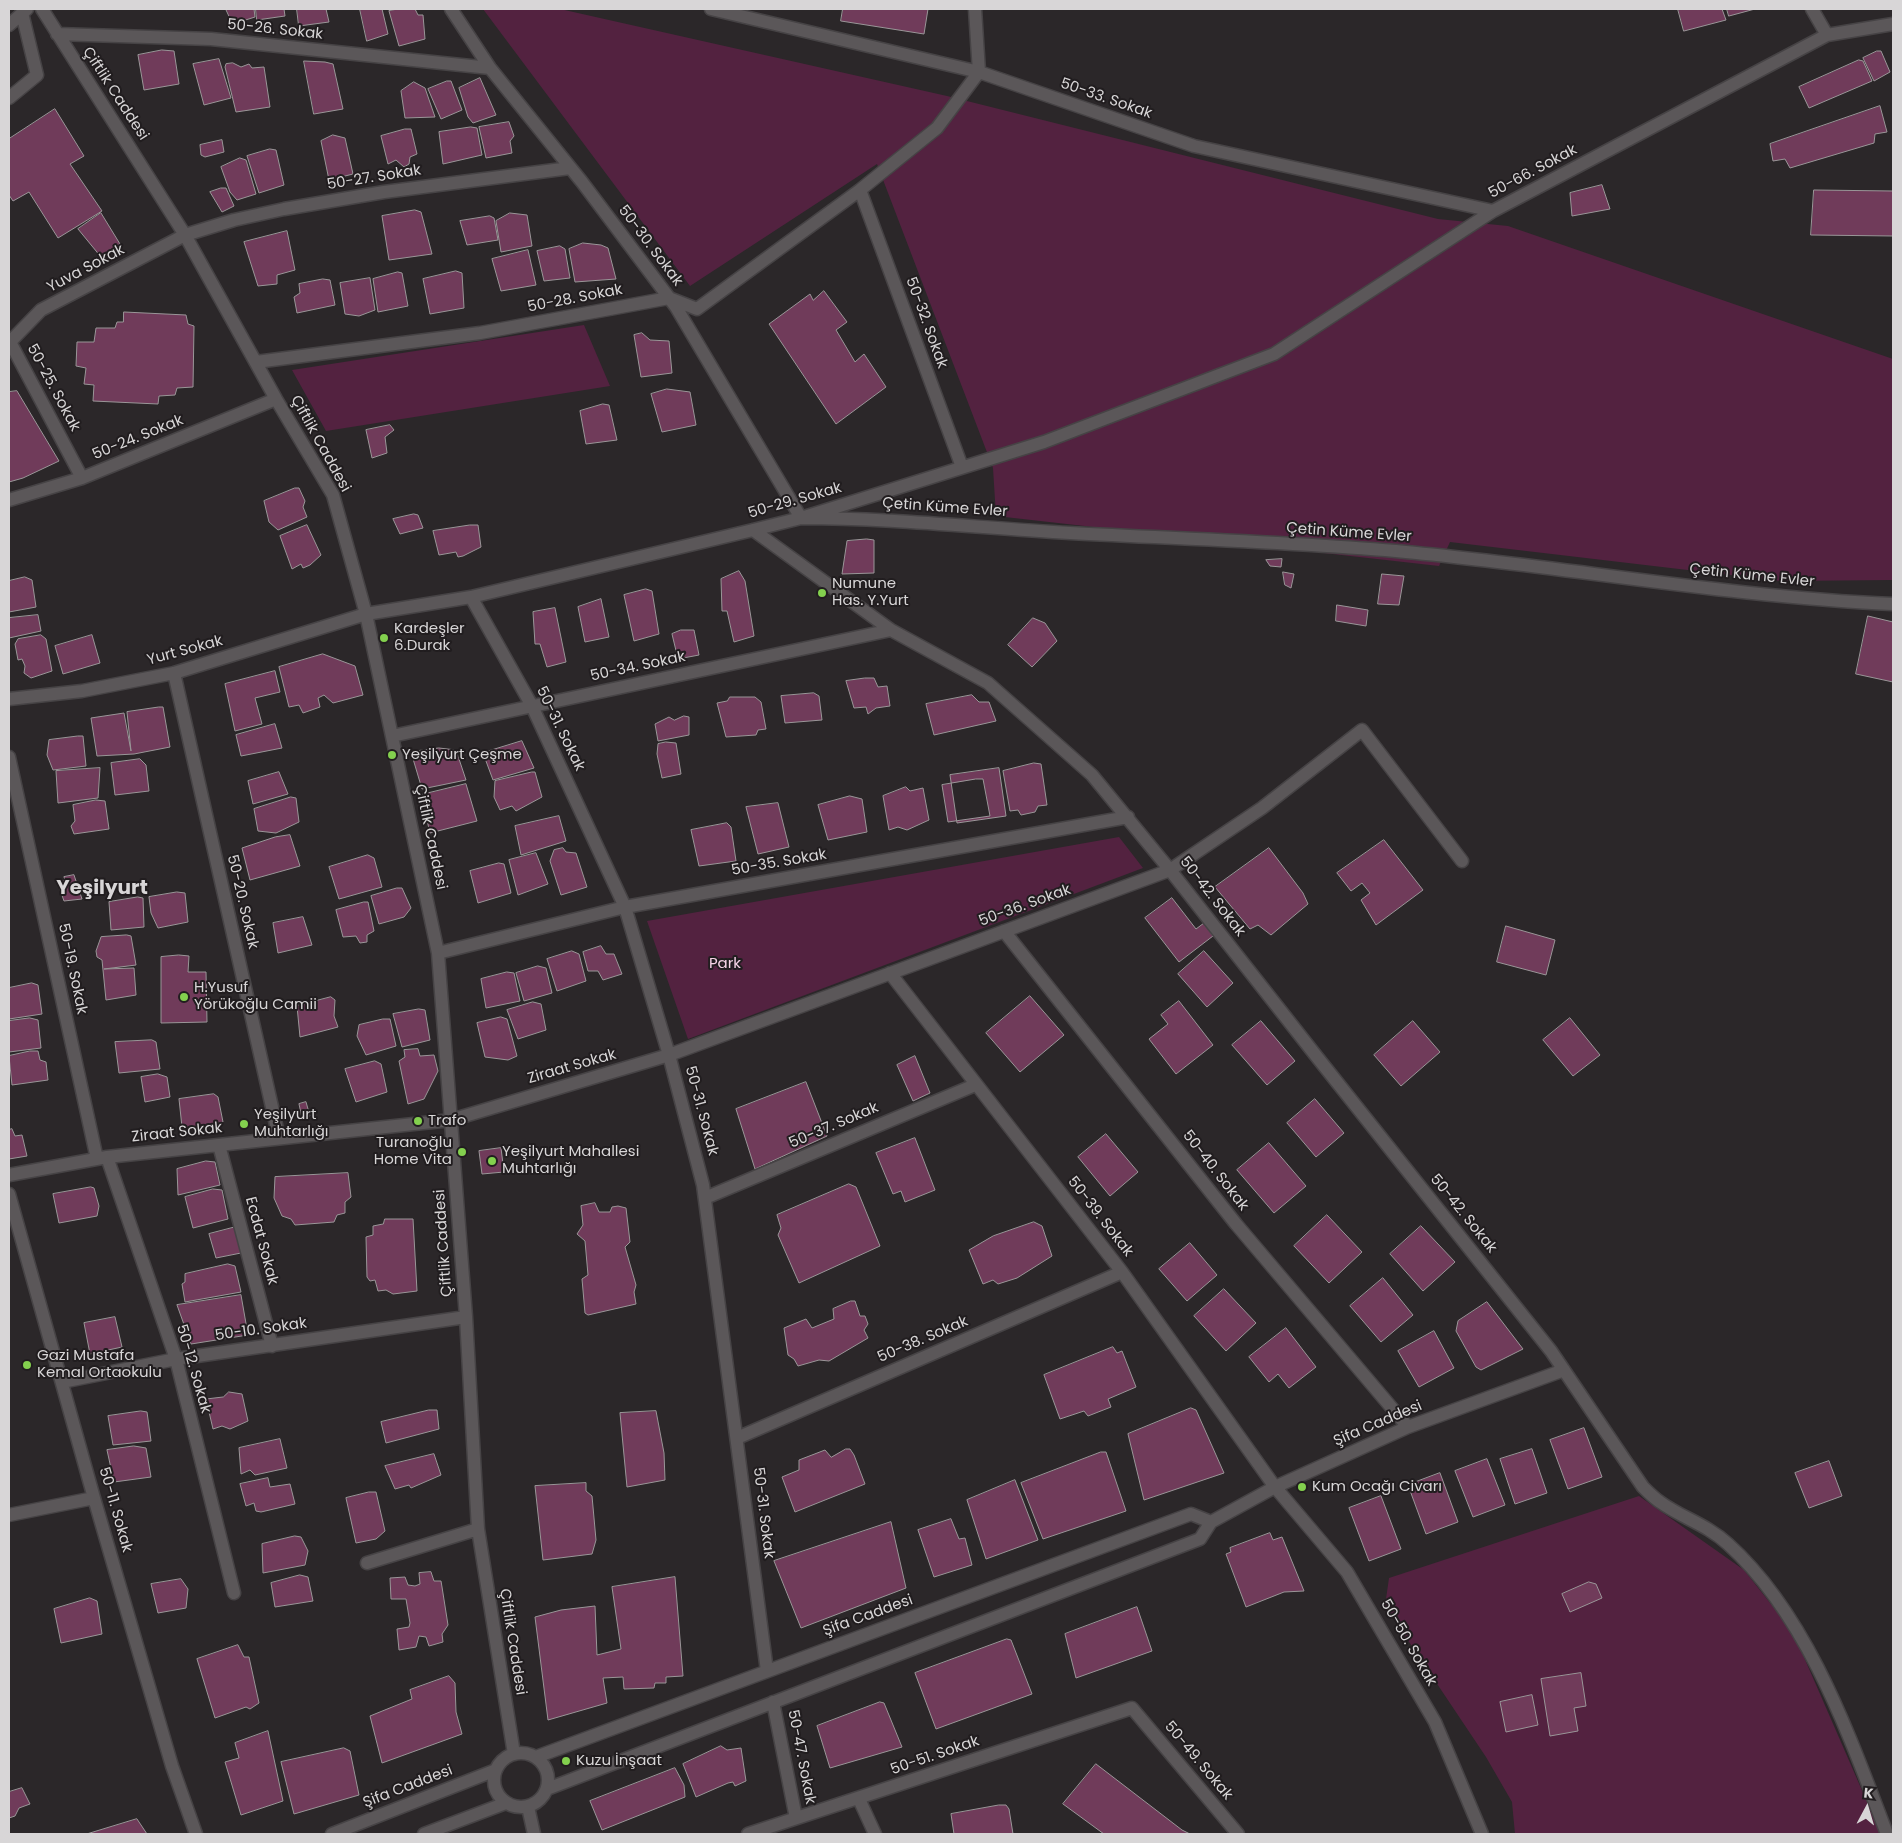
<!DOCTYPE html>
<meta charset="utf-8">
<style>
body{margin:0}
#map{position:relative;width:1902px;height:1843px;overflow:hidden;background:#2b2729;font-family:Poppins,sans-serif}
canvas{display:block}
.frame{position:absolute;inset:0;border:10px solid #d8d6d7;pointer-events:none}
.north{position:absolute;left:1842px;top:1783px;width:50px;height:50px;-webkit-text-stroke:4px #211d1f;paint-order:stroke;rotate:6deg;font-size:14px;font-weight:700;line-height:20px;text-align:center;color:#d8d6d7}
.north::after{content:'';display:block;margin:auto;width:18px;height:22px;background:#d8d6d7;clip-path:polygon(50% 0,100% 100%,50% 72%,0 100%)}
</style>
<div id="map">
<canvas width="1902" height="1843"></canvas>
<div class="frame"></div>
<div class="north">K</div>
</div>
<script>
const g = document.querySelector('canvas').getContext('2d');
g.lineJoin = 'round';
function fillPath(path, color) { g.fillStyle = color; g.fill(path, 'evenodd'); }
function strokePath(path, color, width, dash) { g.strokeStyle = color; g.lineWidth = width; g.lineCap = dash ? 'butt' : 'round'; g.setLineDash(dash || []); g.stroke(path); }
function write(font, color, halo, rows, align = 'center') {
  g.font = font + ' Poppins,sans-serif'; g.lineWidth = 4; g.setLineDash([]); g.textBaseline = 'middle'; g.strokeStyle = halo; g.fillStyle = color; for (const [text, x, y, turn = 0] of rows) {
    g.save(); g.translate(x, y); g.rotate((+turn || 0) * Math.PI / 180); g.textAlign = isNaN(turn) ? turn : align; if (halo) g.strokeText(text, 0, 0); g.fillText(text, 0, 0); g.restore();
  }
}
const green = new Path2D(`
 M483,9H560L947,96L1438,219L1508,226L1893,359V580L1781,581L1450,542L1439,566L996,516L993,468L877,164L690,286Z
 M584,325L610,386L326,431L292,370Z
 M1119,837L1143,868L688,1039L647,921Z
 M1639,1496L1744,1570L1793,1632L1881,1834H1515L1512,1802L1486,1757L1385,1606L1389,1578Z`);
const building = new Path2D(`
 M226,9H254L255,17L233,24Z
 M256,9H284L285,16L257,20Z
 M297,9H326L329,22L299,26Z
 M360,9H382L388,34L367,41Z
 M398,9H415L418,15H423L425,39L399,46L389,11Z
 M843,9H928L924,34L841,21Z
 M1678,9H1722L1726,20L1684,31Z
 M1727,9H1755L1729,16Z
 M162,50L174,51L179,84L144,90L138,55Z
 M1877,51H1881L1890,72L1874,81L1863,58Z
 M219,59L231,98L204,105L193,64Z
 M1859,60L1863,61L1872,81L1809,108L1799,87Z
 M304,61L325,62L333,64L343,109L314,114Z
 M233,63L241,67L249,64L252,68L264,67L270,107L236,112L225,67L226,64Z
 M480,78L496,115L473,123L468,117L459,88Z
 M447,81H451L462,110L441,119L428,89Z
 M414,82L425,88L435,117L405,118L401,91Z
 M1880,106L1887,132L1875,134L1874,143L1790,168L1785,159L1773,161L1770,144Z
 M55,109L84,156L70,164L102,211L58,238L29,192L13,201L9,195V139Z
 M509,122L514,136L510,141L512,153L486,158L479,127Z
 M471,127L477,128L482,155L443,164L439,132Z
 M405,129H411L417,154L410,157L409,164L404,167L396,160L388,164L381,136Z
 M333,135L345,138L353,174L329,180L321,141Z
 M222,140L224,152L205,157L201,155L200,145Z
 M270,149L276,150L284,185L259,193L247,156Z
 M240,158L246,160L256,194L237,200L230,192L221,167Z
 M1602,185L1610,209L1572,216L1570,193Z
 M221,188H226L234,206L222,212L210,192Z
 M1814,190L1893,191V236L1811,235Z
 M415,210L421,212L432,254L389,260L382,216Z
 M101,213L120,244L101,257L78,229Z
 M510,213L527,215L532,246L501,252L496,221Z
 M490,216L494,218L498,240L467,245L460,221Z
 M287,231L295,270L277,275V284L258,286L244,242Z
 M583,243L601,245L608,248L616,279L575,282L569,249Z
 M560,246L565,249L570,278L544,281L537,251Z
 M528,250L536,285L501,291L492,259Z
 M456,271L462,273L464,308L430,314L423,279Z
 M398,272L402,273L408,306L378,312L373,279Z
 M370,278L375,310L359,316L345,314L340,283Z
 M323,279L330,280L335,305L297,313L294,297L300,293L299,284Z
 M824,291L847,322L836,330L855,362L864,354L886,387L836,424L769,324L810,294L813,300Z
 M124,312L186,315L188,324L194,326L193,387L177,388L175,395L159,396L158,404L93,401L94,385L84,384L86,368L76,366L77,342H94L96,328H115L117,322H123Z
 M642,333L650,340L669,341L672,373L641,377L634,335Z
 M667,389L690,392L696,425L662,432L651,394Z
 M17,391L59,461L23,478L9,482V392Z
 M603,404L609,405L617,440L586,444L580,411Z
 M390,425L394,430L385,437L387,453L372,458L366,430Z
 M295,488H299L305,501L303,507L307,517L278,530L269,522L264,501Z
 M414,514L418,515L423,528L400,534L393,519Z
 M307,525L321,555L310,565L303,568L301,564L292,569L280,536Z
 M470,525H478L481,547L463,556L458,557L456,552L439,555L433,531Z
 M867,539L874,540V573L842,574L847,541Z
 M1282,559L1281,567L1270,566L1266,560Z
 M739,571L745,581L754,636L734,642L727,611H722L721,579Z
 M1283,572L1294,574L1291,588L1285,585Z
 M1382,574L1404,576L1399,605L1378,604Z
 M25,577L32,580L36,607L9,612V581Z
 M646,589L652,591L659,634L634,641L624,595Z
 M601,599L609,637L585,642L578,607Z
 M1337,605L1368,610L1366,626L1336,621Z
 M555,608L566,662L547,667L540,644H535L533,612Z
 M38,615L41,631L9,638V618Z
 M1868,616L1893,622V682L1856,674Z
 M1033,618L1045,623L1057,641L1032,667L1008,645Z
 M681,630H694L699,655L678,659L672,634Z
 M41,635L46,639L52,671L31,678L24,673L25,666L22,659L18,660L15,644L18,639Z
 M92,635L100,663L63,674L55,646Z
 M323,654L355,666L363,695L333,703L324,695L318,698L320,707L303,713L299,705L289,707L279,667Z
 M275,671L280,692L255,698L262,724L235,731L225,684Z
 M865,678H874L878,687L887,686L890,706L876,708L868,714L866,707L854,708L846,681Z
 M814,693L819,696L822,720L785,723L781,696Z
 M972,695L979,702H989L996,721L934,735L926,704Z
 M730,697H755L761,702L766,729L758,730L756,735L726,737L717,703L727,701Z
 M159,707H163L170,747L134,754L97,756L91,718L124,713L131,751L127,712Z
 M684,716L689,717V735L658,741L655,724L669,717L674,720Z
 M275,724L282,748L241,756L236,735Z
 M78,736H83L86,766L53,770L47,755L49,740Z
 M522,741L534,768L493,780L483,753Z
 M666,742L676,743L681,774L662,778L657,754L658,744Z
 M439,748L456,750L466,780L422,789L411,752Z
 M140,759L146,765L149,791L115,795L111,763Z
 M1034,763L1041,764L1047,805L1038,806L1035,812L1021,815L1018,810L1010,811L1003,771Z
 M100,768L98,798L58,803L56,771Z
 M999,768L1006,816L957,823L950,775Z
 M279,772L288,794L253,804L248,781Z
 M532,772H535L542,797L516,811L512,806L500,810L494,797L495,781Z
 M976,779H983L990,816L948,822L942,785Z
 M466,784L477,821L430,833L421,795Z
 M906,787L910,791L923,788L929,820L907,830L898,827L889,830L883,796Z
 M850,796L862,799L867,832L828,840L818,805Z
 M291,797L296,798L299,822L276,833L258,831L254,809Z
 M96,800L105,801L109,829L74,834L71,826L75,821L73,805Z
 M778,803L789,847L758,854L746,807Z
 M559,816L566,841L521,855L515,826Z
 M727,823L731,827L736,861L699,866L691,830Z
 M290,835L300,866L250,880L242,848L275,837Z
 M1384,840L1423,890L1376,925L1361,900L1370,893L1362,883L1351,891L1337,873Z
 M563,848L566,852L576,853L587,887L561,895L550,861L554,850Z
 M1269,848L1303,893L1308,904L1271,935L1258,925L1250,929L1215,887Z
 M536,853L548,884L518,895L509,860Z
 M368,855L374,858L382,887L339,899L329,867Z
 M499,863L504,864L511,893L478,903L470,871Z
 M74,875L82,899L64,901L58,884L65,880L64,877Z
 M397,888H402L411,908L404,917L379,924L371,896Z
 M177,892L185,893L188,922L158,928L151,913L149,897Z
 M138,897L143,898L144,927L111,930L109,902Z
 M1172,898L1196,929L1204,923L1213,936L1179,962L1145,918Z
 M364,902H368L374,931L367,935V942L360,943L356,936L343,937L336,910Z
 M303,917L312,945L278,953L273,923Z
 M1506,926L1555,940L1546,975L1497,962Z
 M127,935L131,936L136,965L104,969L134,968L136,995L106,1000L102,960L97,957L96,951L101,937Z
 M601,946L606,954H614L622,974L603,980L598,971H588L583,952Z
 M572,951L579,954L586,981L557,991L547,959Z
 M1204,951L1233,983L1207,1007L1178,974Z
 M179,955L189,956L188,972H206L207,1022L161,1023V957Z
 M538,966L546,968L552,993L524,1001L516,973Z
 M507,972L514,973L520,1001L486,1008L481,979Z
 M32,983L38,985L42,1014L9,1019V988Z
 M1030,996L1064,1035L1020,1072L986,1033Z
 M331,997L335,1000L334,1016L338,1027L300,1037L297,1006Z
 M1179,1001L1213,1045L1176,1074L1149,1039L1168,1024L1161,1015Z
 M533,1002L541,1004L546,1030L518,1039L507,1010Z
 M419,1009L425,1010L430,1040L402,1047L393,1014Z
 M501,1017L507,1019L517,1056L508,1060L485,1057L477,1023Z
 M30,1018L38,1020L41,1048L9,1052V1021Z
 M1570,1018L1600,1055L1573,1076L1543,1040Z
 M383,1019H390L396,1046L366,1055L357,1036L359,1025Z
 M1261,1021L1295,1061L1267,1085L1232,1045Z
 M1413,1021L1440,1052L1401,1086L1374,1055Z
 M152,1040L156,1042L160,1069L119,1073L115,1042Z
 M418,1049L420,1056L434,1055L438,1071L424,1099L408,1104L399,1061L405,1057L404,1050Z
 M30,1051H38L40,1060L46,1062L48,1080L12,1085L9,1056Z
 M915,1056L930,1093L913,1101L897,1065Z
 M375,1061L381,1064L387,1092L356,1102L345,1069Z
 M158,1074L167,1077L170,1097L145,1102L141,1077Z
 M806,1082L827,1136L755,1169L736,1109Z
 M214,1094L218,1097L223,1122L196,1129L182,1127L179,1099Z
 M1315,1099L1344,1133L1316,1157L1287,1123Z
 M306,1102L310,1116L302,1118L299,1104Z
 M12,1129L15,1136L22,1135L27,1156L9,1159V1130Z
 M1106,1134L1138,1172L1110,1196L1078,1157Z
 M915,1138L935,1190L905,1202L901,1191L893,1194L876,1153Z
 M1269,1143L1306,1186L1274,1213L1237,1170Z
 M501,1148L504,1172L482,1174L479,1151Z
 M206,1161L215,1162L220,1185L178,1195L177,1169Z
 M348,1173L351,1197L345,1202V1213L337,1215L334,1222L295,1225L291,1219L282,1216L274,1198L275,1177Z
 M849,1184L856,1187L880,1246L799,1283L778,1235L781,1228L777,1215Z
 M91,1187L94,1188L99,1206L97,1216L59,1223L53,1194Z
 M213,1189L222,1190L228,1219L193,1228L185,1197Z
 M595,1203L599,1212H610L612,1207L618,1206L626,1208L630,1242L625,1247L636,1285L634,1292L636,1304L588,1315L585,1313L582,1279L588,1275L585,1241L577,1234L583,1225L581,1206Z
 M1327,1215L1362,1252L1329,1283L1294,1246Z
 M385,1219H413L417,1291L393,1294L386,1290L378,1291L375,1280L370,1281L367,1277L366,1237L373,1235V1226L383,1224Z
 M1034,1222L1042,1226L1052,1256L1017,1278L998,1284L993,1280L983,1284L969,1250L993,1236Z
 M1421,1226L1455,1262L1423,1291L1390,1254Z
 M236,1227L246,1252L216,1258L209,1234Z
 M1190,1243L1217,1275L1187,1301L1159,1269Z
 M228,1264L235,1266L241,1292L185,1302L182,1284L185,1282V1274Z
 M1383,1278L1413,1315L1381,1342L1350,1306Z
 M1224,1289L1256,1323L1226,1351L1194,1316Z
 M241,1295L248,1335L191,1344L177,1305Z
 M851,1301H855L860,1316H865L868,1324L864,1330L868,1338L829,1361L819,1360L798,1366L794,1359L788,1355L784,1328L806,1319L812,1328L834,1319L833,1309Z
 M1487,1302L1523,1349L1481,1370L1476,1367L1456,1331L1458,1321Z
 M115,1317L122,1347L90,1354L84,1323Z
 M1286,1328L1316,1367L1289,1388L1278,1374L1269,1382L1249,1357Z
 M1434,1331L1454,1368L1419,1387L1398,1351Z
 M1113,1347L1117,1353L1122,1351L1136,1387L1108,1399L1111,1407L1088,1416L1084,1411L1060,1419L1044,1375Z
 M229,1392L242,1394L248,1421L230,1429L222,1426L213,1429L206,1399L223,1397Z
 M1191,1408L1196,1410L1224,1473L1144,1500L1128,1434Z
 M429,1410H437L439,1429L386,1443L381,1422Z
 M141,1411L147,1412L151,1441L113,1445L108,1416Z
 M656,1411L664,1453L665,1480L627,1487L620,1413Z
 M1584,1428L1602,1477L1568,1489L1550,1440Z
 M280,1439L287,1468L255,1475L250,1470L241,1474L239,1448Z
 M134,1446L146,1448L151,1477L114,1482L107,1450Z
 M846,1449H850L854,1455L865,1484L795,1512L782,1477L799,1470V1460L825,1450L831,1457Z
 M1532,1449L1547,1493L1515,1504L1500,1459Z
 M1101,1452H1106L1126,1511L1043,1539L1021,1483Z
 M434,1454L441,1475L411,1488L409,1485L395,1489L385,1466Z
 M1487,1459L1505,1505L1473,1517L1455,1471Z
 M1829,1461L1842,1496L1809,1508L1795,1473Z
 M1440,1473L1458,1522L1426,1534L1408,1485Z
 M268,1478L270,1487L290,1484L295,1504L261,1512L256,1511L254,1503L246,1506L240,1484Z
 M1015,1480L1038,1540L986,1559L967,1500Z
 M586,1483V1491L592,1496L596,1540L592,1554L543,1560L535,1486Z
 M369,1492H376L385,1531L376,1539L356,1543L346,1498Z
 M1381,1496L1401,1549L1369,1561L1349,1508Z
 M951,1519L959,1539L965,1538L972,1565L934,1577L918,1530Z
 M891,1522L906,1588L801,1628L774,1561Z
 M1270,1533L1273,1540L1282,1537L1304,1591L1284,1592L1246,1607L1226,1554L1231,1552L1230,1548Z
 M295,1536L301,1537L308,1551L305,1565L263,1573L262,1544Z
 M431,1572L434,1581H441L442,1587L448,1625L442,1634L443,1642L429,1646L426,1637L419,1636L416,1647L399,1650L397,1629L409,1627L410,1623L406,1599H391L390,1578L405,1577L408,1585L415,1586L420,1584L419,1573Z
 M300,1575L308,1577L313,1601L275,1607L271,1583Z
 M675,1577L683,1676L666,1677V1683H655L654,1688L624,1689L623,1677L603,1678L607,1703L548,1720L535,1617L561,1610L595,1606L597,1655L621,1649L612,1587Z
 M181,1579L188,1589L186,1608L158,1613L151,1584Z
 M1589,1582L1596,1584L1602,1598L1570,1612L1562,1594Z
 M90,1598L97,1601L102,1634L61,1643L54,1609Z
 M1137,1607L1152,1651L1076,1678L1065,1634Z
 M1007,1639L1011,1640L1032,1694L936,1729L915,1673Z
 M238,1645L244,1657H249L259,1703L250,1709L246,1707L215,1718L197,1659Z
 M1581,1673L1586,1706L1574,1708L1578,1731L1550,1736L1541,1679Z
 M449,1676L455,1683L456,1712L462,1734L382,1763L370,1716L412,1699L410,1690Z
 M1532,1695L1538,1725L1506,1732L1500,1702Z
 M880,1702L884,1703L902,1747L830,1768L817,1726Z
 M268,1731L283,1801L241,1815L225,1762L239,1758L235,1743Z
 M721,1746L727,1750L741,1748L746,1781L735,1786L733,1782L728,1783L696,1797L683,1764Z
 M344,1748L350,1751L359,1795L294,1814L281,1762Z
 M1096,1764L1182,1830L1190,1834H1104L1063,1804Z
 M675,1768L684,1785L685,1797L602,1830L590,1801Z
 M22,1788L30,1804L19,1808L15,1816L9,1818V1792Z
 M999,1805H1006L1009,1809L1013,1834H954L951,1814Z
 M137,1819L147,1834H87Z`);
const minor = new Path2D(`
 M42,9L185,235L276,399L333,495L366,614L438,953L466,1317L478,1529L514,1754
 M451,9L490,68L582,182L676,307L801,518C891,518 980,528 1070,533C1182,539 1294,542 1406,552C1568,567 1730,597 1893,604
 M711,9L979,72L1194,146L1493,211
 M1812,9L1827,35
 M9,25L27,9
 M57,34L211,39L490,68
 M9,98L37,75L22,13
 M860,190L962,467
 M9,340L82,478
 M9,343L41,310L185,235L234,220L284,209L384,192L570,168
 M256,362L480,333L669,298L697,309L860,190L937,128L979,72L975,9
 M9,500L82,478L276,399
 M753,530L891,630L988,683L1092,775L1170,870L1317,1057L1551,1351L1643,1487C1648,1492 1654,1498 1660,1502C1682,1518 1706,1524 1728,1544C1808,1616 1849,1735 1887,1834
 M471,597L532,706L625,907L669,1055L703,1185L767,1671
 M174,673L279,1138
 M9,699L82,691L174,673L366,614L471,597L753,530L801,518L1044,442L1274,354L1493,211L1827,35L1893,24
 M392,736L891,630
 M9,757L97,1159
 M1004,931L1236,1224L1408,1427
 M438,953L625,907L1128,817
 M890,973L1122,1272L1275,1487L1347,1572L1435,1722L1482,1834
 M219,1145L272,1346
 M107,1157L176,1359L234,1593
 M9,1175L107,1157L451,1120L669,1055L1170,870L1262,808L1362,730L1462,861
 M9,1194L94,1498L172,1766L196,1834
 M705,1198L975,1085
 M62,1382L176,1359L466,1317
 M737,1438L1122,1272
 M9,1515L94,1498
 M367,1563L478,1529
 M773,1702L796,1818
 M494 1780a27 27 0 1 1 54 0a27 27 0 1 1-54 0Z
 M536,1757L1191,1514L1211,1522
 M547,1789L1200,1539L1211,1522L1275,1487L1408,1427L1564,1370
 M859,1799L875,1834
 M528,1807L534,1834
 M332,1834L496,1770
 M424,1834L506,1803
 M748,1834L1132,1708L1238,1834`);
const markers = [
 [822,593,5,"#83d04e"],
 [384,638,5,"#83d04e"],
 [392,755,5,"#83d04e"],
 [184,997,5,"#83d04e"],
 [418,1121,5,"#83d04e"],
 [244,1124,5,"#83d04e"],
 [462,1152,5,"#83d04e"],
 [492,1161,5,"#83d04e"],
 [27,1365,5,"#83d04e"],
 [1302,1487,5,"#83d04e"],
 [566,1761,5,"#83d04e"]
];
const streetNames = [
 ["50-26. Sokak",275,30,6],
 ["Çiftlik Caddesi",115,94,57],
 ["50-33. Sokak",1106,99,19],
 ["50-66. Sokak",1533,172,-28],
 ["50-27. Sokak",374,178,-9],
 ["50-30. Sokak",650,246,53],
 ["Yuva Sokak",86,269,-28],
 ["50-28. Sokak",575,299,-11],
 ["50-32. Sokak",926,323,70],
 ["50-25. Sokak",53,388,62],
 ["50-24. Sokak",138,438,-22],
 ["Çiftlik Caddesi",320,444,61],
 ["50-29. Sokak",795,501,-16],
 ["Çetin Küme Evler",945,508,4],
 ["Çetin Küme Evler",1349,533,4],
 ["Çetin Küme Evler",1752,576,6],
 ["Yurt Sokak",185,651,-15],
 ["50-34. Sokak",638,667,-12],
 ["50-31. Sokak",560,729,64],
 ["Çiftlik Caddesi",430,837,78],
 ["50-35. Sokak",779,863,-10],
 ["50-42. Sokak",1212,897,52],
 ["50-20. Sokak",242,902,77],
 ["50-36. Sokak",1025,906,-20],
 ["50-19. Sokak",72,969,78],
 ["Ziraat Sokak",572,1067,-16],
 ["50-31. Sokak",701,1111,75],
 ["50-37. Sokak",834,1126,-23],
 ["Ziraat Sokak",177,1133,-6],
 ["50-40. Sokak",1215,1171,52],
 ["50-42. Sokak",1463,1214,51],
 ["50-39. Sokak",1100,1217,52],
 ["Ecdat Sokak",261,1241,75],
 ["Çiftlik Caddesi",444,1243,-94],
 ["50-10. Sokak",261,1330,-8],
 ["50-38. Sokak",923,1340,-23],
 ["50-12. Sokak",193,1369,74],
 ["Şifa Caddesi",1378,1424,-23],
 ["50-11. Sokak",115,1510,74],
 ["50-31. Sokak",763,1513,83],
 ["Şifa Caddesi",868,1616,-20],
 ["Çiftlik Caddesi",512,1642,81],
 ["50-50. Sokak",1408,1643,60],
 ["50-51. Sokak",935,1756,-19],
 ["50-47. Sokak",801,1757,79],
 ["50-49. Sokak",1198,1761,50],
 ["Şifa Caddesi",408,1787,-21]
];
const poiNames = [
 ["Numune",832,584],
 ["Has. Y.Yurt",832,601],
 ["Kardeşler",394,629],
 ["6.Durak",394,646],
 ["Yeşilyurt Çeşme",402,755],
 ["H.Yusuf",194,988],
 ["Yörükoğlu Camii",194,1005],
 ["Yeşilyurt",254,1115],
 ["Muhtarlığı",254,1132],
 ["Trafo",428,1121],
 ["Turanoğlu",452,1143,"right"],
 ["Home Vita",452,1160,"right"],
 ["Yeşilyurt Mahallesi",502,1152],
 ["Muhtarlığı",502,1169],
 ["Gazi Mustafa",37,1356],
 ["Kemal Ortaokulu",37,1373],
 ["Kum Ocağı Civarı",1312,1487],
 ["Kuzu İnşaat",576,1761]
];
const parkNames = [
 ["Park",725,964]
];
const districtNames = [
 ["Yeşilyurt",102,889]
];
fillPath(green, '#532240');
fillPath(building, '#703b5a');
strokePath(building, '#9a9698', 1);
strokePath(minor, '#464345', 15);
strokePath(minor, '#5b5759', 12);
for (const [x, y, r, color] of markers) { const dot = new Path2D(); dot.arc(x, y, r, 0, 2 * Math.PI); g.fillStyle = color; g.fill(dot); strokePath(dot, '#211d1f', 2); }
write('15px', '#d8d6d7', '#211d1f', streetNames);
write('15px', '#d8d6d7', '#211d1f', poiNames, 'left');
write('15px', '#f6d3e6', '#211d1f', parkNames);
write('bold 20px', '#d8d6d7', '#211d1f', districtNames);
</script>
